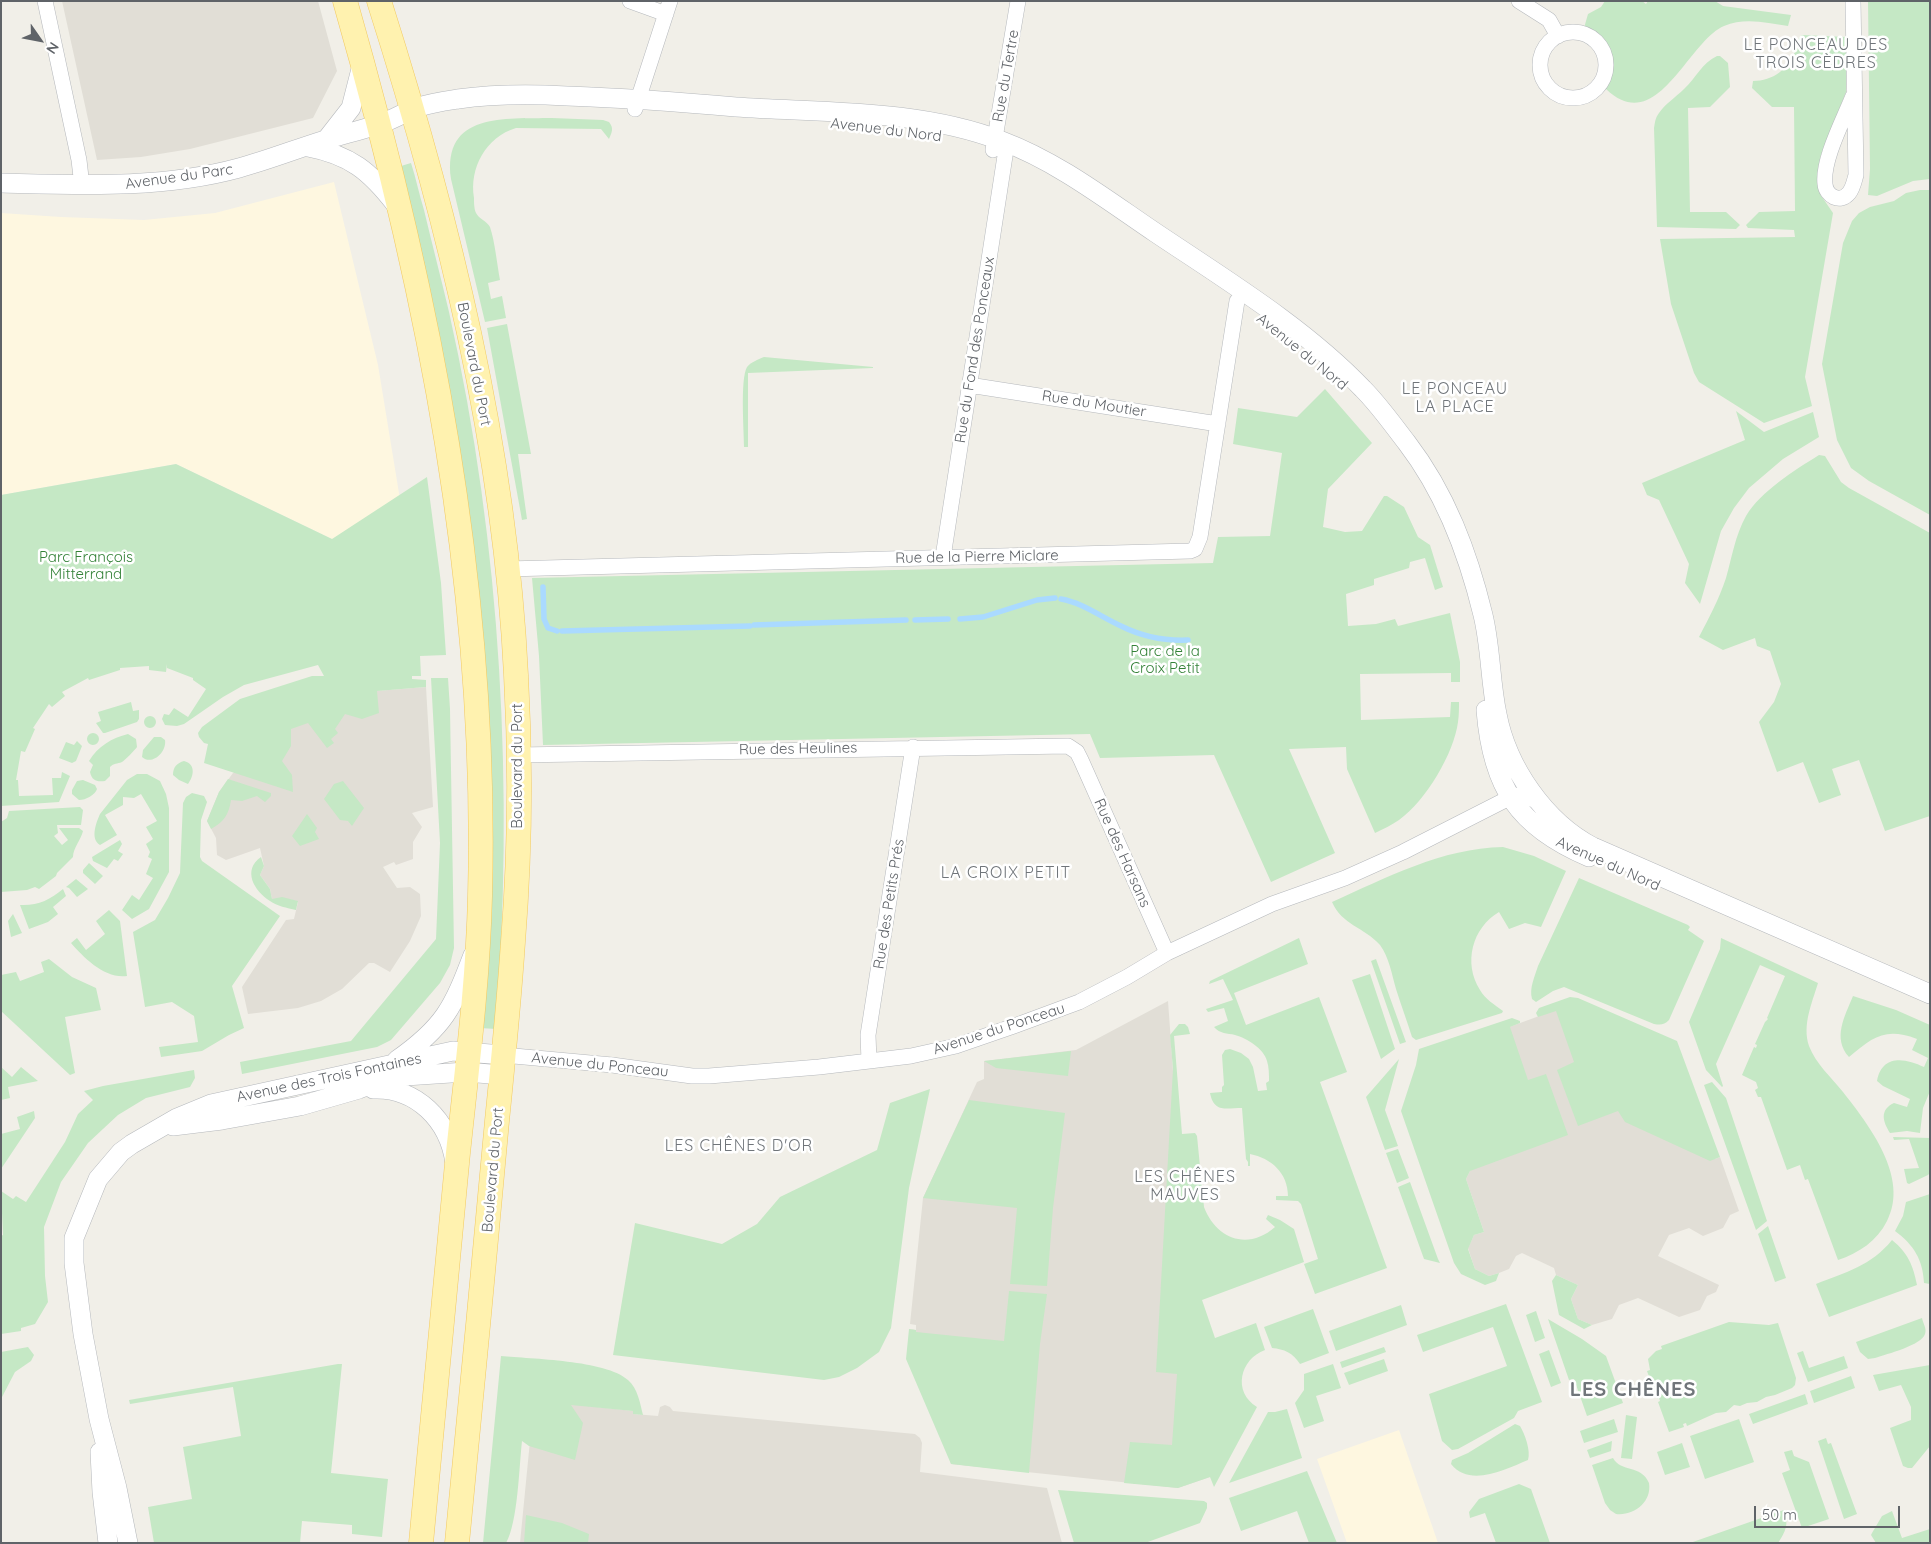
<!DOCTYPE html>
<meta charset="utf-8">
<style>
body{margin:0}
#map{position:relative;width:1931px;height:1544px;overflow:hidden;background:#f1efe8;font-family:Quicksand,sans-serif}
canvas{display:block}
.frame{position:absolute;inset:0;border:2px solid #5f6368;pointer-events:none}
.north{position:absolute;left:15px;top:15px;width:50px;height:50px;-webkit-text-stroke:4px #fff;paint-order:stroke;rotate:123deg;font-size:14px;font-weight:700;line-height:20px;text-align:center;color:#5f6368}
.north::after{content:'';display:block;margin:auto;width:18px;height:22px;background:#5f6368;clip-path:polygon(50% 0,100% 100%,50% 72%,0 100%)}
.scale{position:absolute;left:1754px;top:1506px;width:146px;height:22px;box-sizing:border-box;border:2px solid #5f6368;border-top:0;padding-left:6px;font-size:15px;line-height:18px;white-space:nowrap;color:#5f6368;-webkit-text-stroke:4px #fff;paint-order:stroke}
</style>
<div id="map">
<canvas width="1931" height="1544"></canvas>
<div class="frame"></div>
<div class="north">N</div>
<div class="scale">50 m</div>
</div>
<script>
const g = document.querySelector('canvas').getContext('2d');
g.lineJoin = 'round';
function fillPath(path, color) { g.fillStyle = color; g.fill(path, 'evenodd'); }
function strokePath(path, color, width, dash) { g.strokeStyle = color; g.lineWidth = width; g.lineCap = dash ? 'butt' : 'round'; g.setLineDash(dash || []); g.stroke(path); }
function write(font, color, halo, rows, align = 'center') {
  g.font = font + ' Quicksand,sans-serif'; g.lineWidth = 5; g.setLineDash([]); g.textBaseline = 'middle'; g.strokeStyle = halo; g.fillStyle = color; for (const [text, x, y, turn = 0] of rows) {
    g.save(); g.translate(x, y); g.rotate((+turn || 0) * Math.PI / 180); g.textAlign = isNaN(turn) ? turn : align; if (halo) g.strokeText(text, 0, 0); g.fillText(text, 0, 0); g.restore();
  }
}
const commercial = new Path2D(`
 M334,182L378,365L407,542L357,551L176,464L1,495V213L61,217L144,220L215,213Z
 M1399,1430L1438,1543H1347L1317,1459Z`);
const education = new Path2D(`
 M62,1H318L337,71L313,118L190,149L141,157L97,160Z
 M426,687L433,807L412,813L422,827L413,842V859L396,865L394,862L383,867L397,888L410,887L420,894L421,916L410,941L390,972L374,963H369L342,989L321,1001L298,1008L248,1014L242,987L286,920L294,919L298,902L272,899L270,889L260,875L264,866L260,848L226,860L217,855L216,838L207,821L219,792L233,773L326,695Z
 M1168,1001L1193,1347L1210,1477L1178,1488L951,1464L909,1329L916,1330V1325L910,1324L923,1198L977,1082L984,1079V1061L1076,1050Z
 M1572,1004L1715,1159L1720,1157L1739,1211L1730,1215L1723,1228L1703,1236L1689,1228L1669,1235L1658,1256L1719,1285L1716,1292L1707,1296L1700,1310L1679,1317L1638,1298L1619,1305L1612,1319L1592,1325L1578,1319L1571,1299L1578,1285L1556,1275L1554,1268L1522,1253L1516,1256L1509,1269L1499,1273L1489,1276L1475,1269L1468,1248L1474,1235L1484,1232L1466,1179L1518,1075L1501,1030Z
 M534,1400L634,1411V1414L658,1416L660,1407L665,1405L670,1407L673,1411L915,1434L920,1438L922,1443L920,1472L1047,1488L1062,1543H520Z`);
const green = new Path2D(`
 M1605,1H1642L1646,4L1648,1H1715L1723,6L1791,15L1788,26C1767,23 1745,17 1724,26C1687,42 1657,138 1606,89C1606,83 1608,81 1610,74C1618,48 1604,39 1584,28L1588,14L1601,7Z
 M1868,1H1930V179L1913,181L1877,196L1868,195L1870,169Z
 M1802,35L1847,37L1846,92L1821,155L1818,171L1820,194L1833,213L1805,377L1812,406L1764,423L1699,382L1694,373L1671,304L1660,239L1795,237L1794,230L1748,228L1746,225L1759,212L1795,211L1794,107H1772L1752,88L1753,81C1773,81 1789,69 1796,49C1798,44 1797,39 1802,35Z
 M1717,56H1720L1728,63L1730,87L1710,107L1688,108L1690,212H1726L1740,225L1736,229L1657,227L1654,128C1655,123 1655,118 1659,113C1665,104 1676,97 1684,89C1696,78 1702,63 1717,56Z
 M552,118L603,120L609,122C614,128 612,132 609,139L601,129L516,128C486,137 469,168 474,198C474,202 474,209 476,213C479,219 487,221 490,227C495,242 497,264 500,280L488,283L491,299L502,296L506,318L485,322L451,179C442,112 505,119 552,118Z
 M411,163C416,178 419,194 424,210C432,244 441,278 449,312C502,547 514,790 496,1029L480,1028L464,478L436,323L401,166Z
 M1920,190H1930V515L1869,481L1851,468L1837,440L1822,364L1843,243L1852,221L1859,213L1870,207L1894,201L1906,193Z
 M507,324L531,454H518L527,519L522,520L487,328Z
 M764,357L873,367V368L748,373V447H744C744,431 740,379 747,367C751,362 759,359 764,357Z
 M1325,389L1372,443L1328,489L1323,527L1345,532L1362,531L1384,496H1387L1404,507L1418,537L1430,545L1443,587L1435,590L1425,558L1410,562L1409,568L1374,579V585L1346,594L1348,626L1376,624L1395,619L1398,626L1450,613L1460,662V682H1451V673L1360,674L1361,720L1450,717L1451,702H1459C1459,708 1459,715 1458,722C1454,753 1426,801 1399,820C1392,825 1383,829 1375,833L1347,769L1346,747L1289,749L1335,853L1271,882L1214,755L1100,758L1090,734L543,745L539,656L532,578L1213,563L1218,537L1270,536L1282,453L1233,444L1238,408L1297,417Z
 M1736,411L1764,432L1813,412L1819,437L1783,459L1749,488L1734,508L1721,531L1700,604L1685,583L1689,564L1659,500L1647,495L1642,483L1745,440Z
 M1819,455L1825,456L1841,482L1849,488L1930,533V816L1885,831L1859,760L1832,769L1841,795L1819,803L1803,762L1777,772L1759,722L1774,702L1781,684L1770,651L1757,646L1755,638L1723,650L1699,637C1709,618 1719,599 1726,578C1732,557 1735,536 1746,516C1761,491 1795,470 1819,455Z
 M176,464L332,539L427,477L441,583L446,655L420,656L421,676H412V679L426,680V687L377,691L379,713L362,719L345,714L335,729L338,733L331,739L334,743L327,748L308,723L291,729V746L282,761L292,775L293,792L204,763L208,744L204,743L199,737L198,733L202,727L240,699L312,676H324L318,665L244,685L223,697L184,724L177,726L165,725L162,719L164,714L169,715L174,708L188,717L206,689L193,680V678L167,668V664L166,672L149,670V666L120,668V670L89,680L88,678L62,692L65,696L52,707L49,704L33,728L35,729L25,752L21,751L16,780H18L19,796L53,795L52,778H61L62,772L70,776L59,802L1,806V495Z
 M431,678H448L450,709L454,948L450,965L440,983L391,1040L377,1047L242,1074L240,1062L351,1041L436,939L440,843Z
 M131,702L133,711L139,710V719L137,722L105,733H103L96,723L101,721L98,712Z
 M144 722a6 6 0 1 1 12 0a6 6 0 1 1-12 0Z
 M87 739a6 6 0 1 1 12 0a6 6 0 1 1-12 0Z
 M128,734L136,739L137,747C135,750 125,760 122,762C117,764 114,763 110,767V776L105,781C97,782 92,781 90,772L93,765L89,761C98,746 112,738 128,734Z
 M154,737H161L165,740C167,752 152,766 142,757L143,750Z
 M77,741L82,746L76,761L72,763L59,758L66,742L74,745Z
 M184,761C196,764 194,776 188,784L179,780L173,775C173,767 177,763 184,761Z
 M137,774H147L160,781L166,794L169,808V872L149,909L132,919L122,910L132,895L139,900L153,878L146,874L152,859L148,857L150,852L146,844L153,839L146,827L157,821L141,794L134,798L123,797V805L105,815L117,835L100,845C90,839 96,823 100,814L127,780Z
 M228,779L271,793V796L265,802L257,796L242,801L231,800C229,814 224,822 211,829L207,821L219,792Z
 M83,780L95,785L97,789C95,795 86,800 79,800L72,794V790L77,781Z
 M343,781L364,808L352,826L348,821L340,820L324,799L334,784Z
 M192,793L204,796L207,802L201,820L200,857L202,861L280,916L232,986L244,1028L229,1035L202,1051L161,1057L159,1047L198,1042L194,1016L172,1002L145,1007L133,932L155,920L168,898L180,873L183,803L186,797Z
 M80,807L83,810L81,825H57L58,833L54,836L62,845L68,840L59,828H79L83,831C81,840 73,848 73,857L57,873L56,876L39,889L35,887L27,890L1,892V822L7,818L9,811Z
 M307,814L317,828L315,832L319,839L300,846L292,836Z
 M120,840L122,844L118,851L123,854L118,861L114,859L107,868L93,861L92,857Z
 M1503,847L1534,856L1566,871L1541,927L1525,923L1509,929L1499,912C1472,928 1463,963 1480,990C1485,999 1495,1005 1503,1011L1502,1013L1416,1040L1412,1037C1407,1021 1401,1005 1396,989C1392,975 1389,957 1380,945C1364,927 1342,925 1332,902C1386,878 1442,848 1503,847Z
 M261,857L264,866L260,875L270,889L272,899L282,897L298,901L296,910C287,908 277,906 270,901C254,891 242,870 261,857Z
 M89,863L103,876L95,884L83,873V870Z
 M1579,878L1688,925L1690,927L1688,930L1704,941L1669,1020C1664,1025 1661,1025 1654,1024L1564,987L1553,991L1536,1002L1532,999C1529,988 1535,976 1538,966Z
 M76,879L88,889L77,897L69,888L66,887Z
 M63,889L66,896L53,907L58,914L48,922L29,929L20,905C37,906 50,900 63,889Z
 M109,910L120,921L127,976C105,979 84,958 71,943L77,938L86,950L105,934L96,921Z
 M13,914L22,933L11,937L8,921Z
 M1299,938L1308,964L1234,993L1246,1025L1319,997L1347,1072L1320,1082L1387,1268L1315,1294L1304,1264L1318,1259L1301,1204L1298,1201L1276,1200V1196H1288C1288,1173 1271,1158 1250,1154V1166H1248V1162L1246,1159L1242,1108C1226,1108 1214,1113 1210,1093L1222,1092V1087L1224,1085L1222,1055L1225,1050L1230,1049L1241,1053L1249,1059L1253,1067L1258,1091L1267,1090L1266,1083L1269,1081C1269,1075 1269,1067 1267,1061C1264,1049 1247,1038 1235,1035C1227,1033 1220,1034 1214,1027L1228,1021L1224,1008L1208,1012L1206,1009L1233,1000L1223,979L1209,984L1210,981Z
 M1721,938L1818,983C1812,1003 1802,1025 1809,1046C1816,1064 1831,1077 1843,1092C1869,1125 1910,1178 1887,1221C1877,1241 1859,1253 1838,1260L1808,1179L1805,1180L1800,1165L1787,1170L1761,1097H1758L1755,1090L1758,1088L1756,1082L1742,1075L1754,1047L1756,1048L1757,1045L1755,1044L1765,1022L1768,1019L1767,1018L1785,976L1760,965L1716,1064L1723,1086L1722,1087L1706,1070L1689,1022L1720,949Z
 M49,959L72,977L96,988L101,1010L65,1017L75,1073L70,1075L1,1011V975L16,972L20,981L44,972L41,962Z
 M1376,959L1406,1042L1400,1044L1371,961Z
 M1370,974L1395,1049L1381,1059L1352,980Z
 M1853,996L1896,1010L1930,1025V1091L1923,1108L1920,1133L1907,1131L1890,1133C1883,1122 1879,1110 1894,1103L1907,1107L1910,1099L1883,1086L1877,1081C1882,1054 1905,1058 1924,1067L1928,1058L1912,1050L1917,1039C1885,1027 1873,1037 1849,1057C1832,1038 1845,1016 1853,996Z
 M1570,997L1578,998L1677,1041L1720,1157L1710,1161L1625,1122L1618,1111L1578,1126L1557,1070L1574,1062L1556,1011L1538,1017L1536,1013L1539,1008Z
 M1512,1018L1520,1021V1023L1510,1027L1528,1080L1546,1074L1568,1135L1470,1171L1466,1179L1484,1232L1474,1235L1468,1249L1475,1269L1489,1276L1499,1273L1496,1281L1485,1285L1461,1274L1454,1263L1401,1111L1416,1065L1419,1049Z
 M1179,1024H1185L1188,1027L1190,1034L1174,1036L1182,1134L1195,1133L1197,1136L1204,1207C1216,1239 1248,1251 1275,1227L1266,1219L1268,1215L1280,1220L1294,1229L1304,1262L1202,1300L1215,1338L1256,1323L1265,1350C1240,1359 1232,1392 1257,1407L1214,1487L1210,1477L1178,1488L1124,1483L1130,1442L1172,1445L1177,1374L1156,1372L1173,1069L1170,1035Z
 M1071,1051L1068,1076L996,1068L984,1061Z
 M1399,1059L1385,1110L1398,1146L1385,1150L1366,1097Z
 M1,1067L12,1077L21,1067L38,1081L8,1087L10,1098L1,1100Z
 M194,1070L195,1078L190,1087L146,1098L118,1115L88,1143L61,1182L44,1227L45,1276L48,1302L35,1324L21,1328V1331L1,1334V1236L3,1235L1,1191L13,1199L16,1196L26,1202L65,1142L78,1114L93,1100L84,1091L103,1086Z
 M1712,1082L1726,1098L1767,1221L1756,1230L1704,1085Z
 M930,1089L909,1188L891,1328L879,1352L857,1368L839,1377L824,1380L613,1355L635,1223L722,1244L757,1224L780,1197L877,1150L890,1103Z
 M969,1100L1065,1113L1053,1208L1047,1286L1010,1284L1017,1208L923,1198Z
 M34,1111L35,1118L1,1169V1134L20,1129L17,1117Z
 M1893,1137L1930,1138V1173L1928,1175L1909,1184L1907,1183L1904,1169L1919,1168L1909,1139L1894,1140Z
 M1398,1149L1409,1178L1397,1183L1386,1153Z
 M1410,1182L1438,1259L1440,1263L1424,1259L1398,1187Z
 M1930,1194V1284L1924,1283C1923,1260 1914,1245 1895,1231L1903,1216L1906,1202Z
 M1768,1226L1786,1278L1775,1282L1758,1234Z
 M1892,1240C1908,1253 1913,1265 1917,1285L1829,1317L1816,1284C1846,1272 1871,1266 1892,1240Z
 M1556,1275L1578,1285L1571,1299L1578,1319L1592,1325L1584,1329L1559,1315L1552,1281Z
 M1009,1291L1047,1294L1040,1344L1029,1473L951,1464L906,1359L909,1329L916,1330V1332L1004,1341Z
 M1506,1304L1542,1402L1518,1411L1514,1418L1458,1449L1452,1450L1442,1441L1429,1394L1507,1366L1493,1327L1423,1352L1417,1335Z
 M1401,1305L1407,1325L1336,1351L1329,1331Z
 M1313,1309L1329,1353L1300,1364C1293,1353 1284,1349 1272,1348L1264,1327Z
 M1536,1311L1545,1338L1535,1342L1526,1315Z
 M1922,1318C1923,1323 1927,1329 1925,1334C1922,1345 1887,1354 1875,1358L1868,1359L1860,1352L1856,1342Z
 M1548,1319L1582,1339L1606,1356L1623,1403L1587,1416L1574,1379L1569,1380Z
 M1729,1322L1769,1325L1778,1323L1796,1378L1795,1385L1792,1388L1775,1395L1766,1397L1757,1402L1747,1403L1740,1406L1734,1405L1726,1412L1716,1413L1687,1426L1686,1423L1683,1424L1684,1427L1669,1432L1658,1402L1660,1401L1659,1398L1657,1399L1647,1371L1650,1370L1648,1359L1656,1351L1662,1349L1661,1346Z
 M28,1347L34,1355L31,1361L15,1372L1,1399V1352Z
 M1384,1347L1386,1352L1342,1368L1340,1362Z
 M1549,1350L1561,1383L1551,1387L1539,1354Z
 M1803,1351L1809,1368L1844,1356L1848,1368L1808,1382L1797,1353Z
 M501,1356C531,1359 606,1360 628,1380C638,1389 640,1403 643,1415L633,1414V1411L571,1405L583,1423L575,1460L529,1446L522,1441C519,1467 518,1522 506,1543H483Z
 M1384,1359L1388,1371L1349,1385L1344,1373Z
 M338,1364H342L331,1473L388,1479L382,1537L352,1534V1525L302,1521L300,1543H154L148,1507L192,1499L183,1447L241,1436L233,1387L130,1404L129,1400Z
 M1333,1364L1341,1388L1316,1396L1324,1421L1304,1428L1295,1403L1304,1390V1374Z
 M1930,1365V1446L1912,1468H1908L1903,1466L1890,1428L1911,1420V1407L1901,1385L1879,1391L1873,1375Z
 M1851,1376L1855,1388L1814,1403L1810,1391Z
 M1805,1394L1808,1404L1753,1424L1749,1414Z
 M1287,1409L1302,1458L1229,1483L1268,1412H1275Z
 M1626,1415L1637,1417L1632,1459L1621,1458Z
 M1614,1419L1618,1432L1584,1443L1580,1431Z
 M1739,1419L1754,1462L1705,1479L1690,1436Z
 M1515,1424L1520,1426C1525,1434 1531,1451 1528,1460C1506,1469 1470,1488 1451,1464L1452,1460L1468,1453Z
 M1826,1438L1828,1444L1831,1443L1857,1514L1844,1519L1818,1441Z
 M1612,1441L1611,1451L1590,1458L1587,1450Z
 M1682,1443L1690,1467L1665,1475L1657,1452Z
 M1792,1450L1794,1456L1809,1462L1829,1519L1802,1528L1782,1473L1790,1470L1784,1452Z
 M1613,1458C1621,1473 1641,1464 1649,1483C1652,1502 1634,1516 1616,1514L1610,1510L1605,1503L1592,1465Z
 M1307,1471L1337,1543H1309L1297,1511L1241,1531L1229,1498Z
 M1519,1484L1531,1489L1550,1543H1496L1485,1513L1470,1518L1469,1512L1479,1499Z
 M1058,1490L1204,1501L1207,1503V1508L1200,1523L1145,1543H1074Z
 M1784,1510C1789,1524 1786,1531 1778,1543H1690Z
 M1892,1511L1902,1538L1930,1529V1543H1876L1871,1535L1872,1533L1882,1516Z
 M526,1515L562,1523L589,1534L588,1543H524Z`);
const stream = new Path2D(`
 M543,587L544,619L548,628L557,631
 M1061,599C1083,603 1101,617 1121,626C1141,636 1165,641 1188,640
 M960,619L983,617L1037,600L1055,598
 M915,620L948,619
 M754,625L906,620
 M562,631L750,626`);
const minor = new Path2D(`
 M45,1L79,160L82,186
 M630,1L666,14
 M1519,1L1549,20L1558,36
 M1853,1L1856,175C1854,182 1853,188 1849,193C1840,204 1826,196 1825,184C1822,160 1844,119 1853,96
 M1540 65a33 33 0 1 1 66 0a33 33 0 1 1-66 0Z
 M635,109L670,1
 M993,150L1018,1
 M969,385L1218,424
 M943,557L1007,143
 M507,569L1190,551L1195,549L1200,537L1237,301
 M518,755L1068,746L1077,752L1081,760L1167,953
 M503,1055L612,1065L692,1076H709L819,1067L911,1056L956,1046L1014,1026L1079,1002L1127,977L1167,953L1272,904L1345,878L1403,852L1511,797L1515,795L1539,801
 M869,1061L868,1035L913,747`);
const tertiary = new Path2D(`
 M326,140L351,108L362,65
 M308,147C350,155 370,171 396,205
 M1,183C81,185 162,189 239,168C268,160 296,149 325,140C344,134 363,130 382,123C395,119 406,111 419,107C431,103 445,101 458,99C494,94 530,94 567,96C624,98 680,102 736,107C824,113 919,109 1002,141C1058,162 1107,200 1156,233C1226,280 1305,328 1363,389C1379,405 1393,425 1407,443C1446,494 1468,553 1483,615C1491,648 1490,681 1497,714C1507,767 1545,822 1593,847L1930,994
 M1486,710C1492,787 1518,827 1589,857
 M397,1060C444,1027 453,1008 473,955
 M373,1089C416,1087 449,1120 455,1163
 M173,1126L222,1120L300,1106L359,1089L377,1082L405,1076L466,1072L502,1075
 M100,1452L102,1492L108,1543
 M128,1543L117,1488L99,1419L83,1334L74,1263V1238L98,1179L121,1152L132,1144L177,1118L211,1104L453,1051L503,1055`);
const primary = new Path2D(`
 M345,1C429,294 488,590 480,896C478,981 467,1068 458,1153C446,1283 434,1413 421,1543
 M379,1C448,218 505,447 516,675C521,764 520,854 513,942C509,1002 503,1062 497,1121C484,1262 471,1402 457,1543`);
const streetNames = [
 ["Rue du Tertre",1006,76,-80],
 ["Avenue du Nord",886,130,7],
 ["Avenue du Parc",179,177,-8],
 ["Rue du Fond des Ponceaux",975,350,-81],
 ["Avenue du Nord",1302,352,39],
 ["Boulevard du Port",474,364,79],
 ["Rue du Moutier",1094,404,9],
 ["Rue de la Pierre Miclare",977,557,-1],
 ["Rue des Heulines",798,749,-1],
 ["Boulevard du Port",517,766,-90],
 ["Rue des Harsans",1122,853,66],
 ["Avenue du Nord",1608,864,24],
 ["Rue des Petits Prés",889,904,-81],
 ["Avenue du Ponceau",999,1029,-18],
 ["Avenue du Ponceau",600,1065,6],
 ["Avenue des Trois Fontaines",329,1078,-12],
 ["Boulevard du Port",493,1170,-85]
];
const parkNames = [
 ["Parc François",86,557],
 ["Mitterrand",86,574],
 ["Parc de la",1165,651],
 ["Croix Petit",1165,668]
];
const neighbourhoodNames = [
 ["LE PONCEAU DES",1816,45],
 ["TROIS CÈDRES",1816,63],
 ["LE PONCEAU",1455,389],
 ["LA PLACE",1455,407],
 ["LA CROIX PETIT",1006,873],
 ["LES CHÊNES D'OR",739,1146],
 ["LES CHÊNES",1185,1177],
 ["MAUVES",1185,1195]
];
const districtNames = [
 ["LES CHÊNES",1633,1390]
];
fillPath(commercial, '#fef7e0');
fillPath(education, '#e1ded6');
fillPath(green, '#c5e8c5');
strokePath(stream, '#aadaff', 5.5);
strokePath(minor, '#b5b8bc', 16);
strokePath(tertiary, '#b5b8bc', 20);
strokePath(primary, '#f2c960', 25);
strokePath(minor, '#fff', 15);
strokePath(tertiary, '#fff', 19);
strokePath(primary, '#fff2af', 24);
write('15px', '#5f6368', '#fff', streetNames);
write('15px', '#348238', '#fff', parkNames);
g.letterSpacing = '1px';
write('16px', '#70757a', '#fff', neighbourhoodNames);
g.letterSpacing = '0px';
g.letterSpacing = '1px';
write('bold 20px', '#70757a', '#fff', districtNames);
g.letterSpacing = '0px';
</script>
